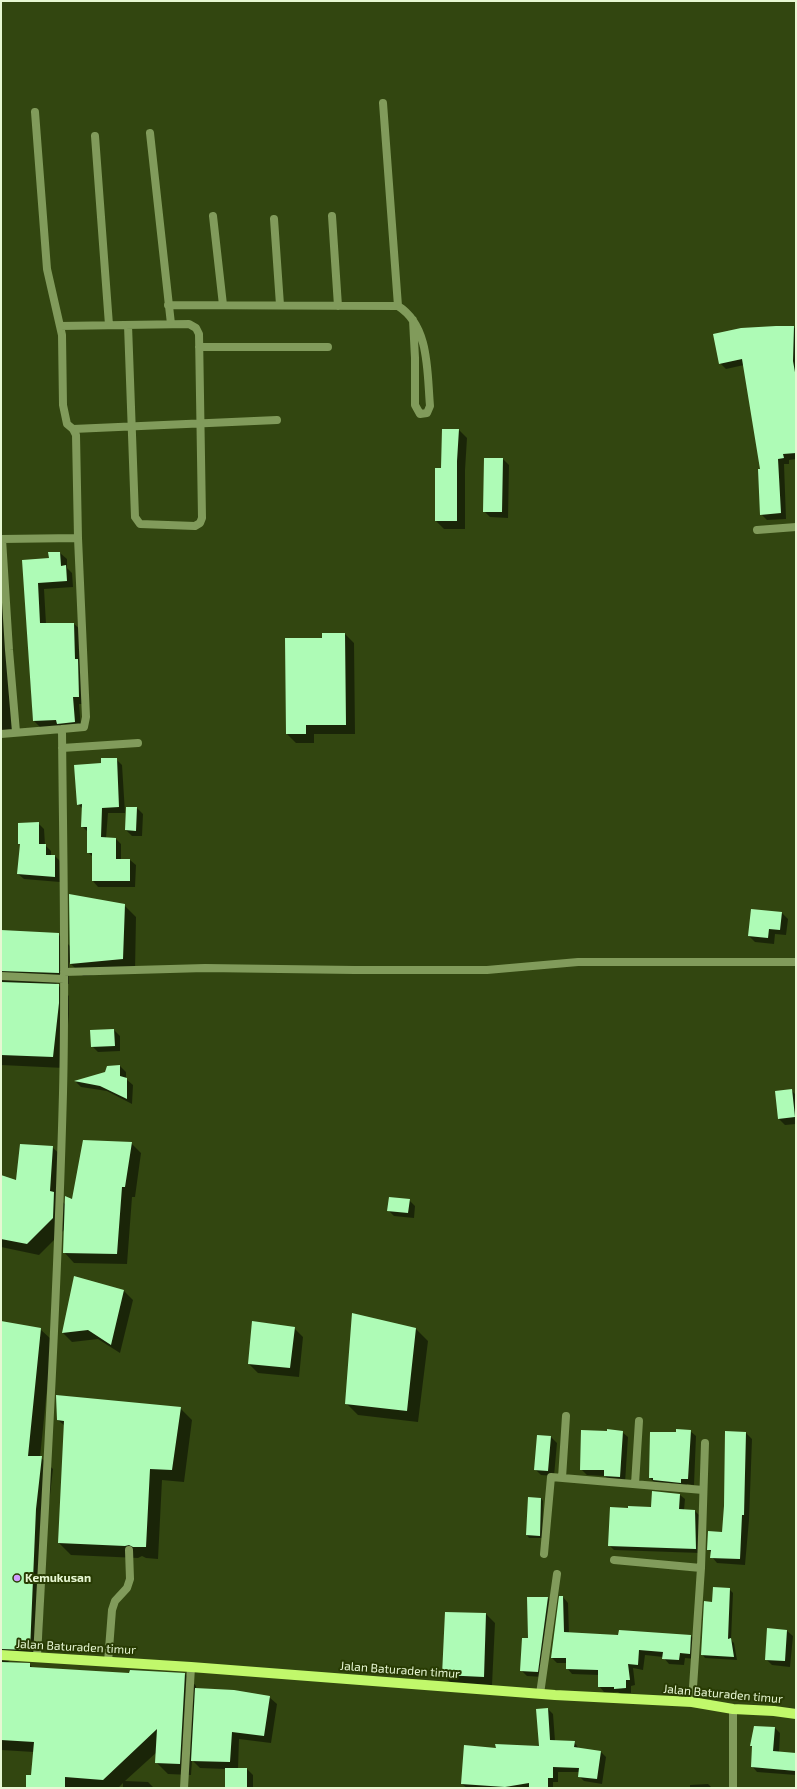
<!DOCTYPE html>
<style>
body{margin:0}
#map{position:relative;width:797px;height:1789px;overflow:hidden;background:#324610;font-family:"Exo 2",sans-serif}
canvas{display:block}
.frame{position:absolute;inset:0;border:2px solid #e7f7d3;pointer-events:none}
</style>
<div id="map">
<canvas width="797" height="1789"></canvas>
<div class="frame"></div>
</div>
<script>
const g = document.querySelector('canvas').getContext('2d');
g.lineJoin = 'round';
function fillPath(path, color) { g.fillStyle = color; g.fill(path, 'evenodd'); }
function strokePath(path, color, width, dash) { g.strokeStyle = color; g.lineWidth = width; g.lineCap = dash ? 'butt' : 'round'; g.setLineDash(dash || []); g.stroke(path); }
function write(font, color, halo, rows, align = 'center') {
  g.font = font + ' "Exo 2",sans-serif'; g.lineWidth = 4; g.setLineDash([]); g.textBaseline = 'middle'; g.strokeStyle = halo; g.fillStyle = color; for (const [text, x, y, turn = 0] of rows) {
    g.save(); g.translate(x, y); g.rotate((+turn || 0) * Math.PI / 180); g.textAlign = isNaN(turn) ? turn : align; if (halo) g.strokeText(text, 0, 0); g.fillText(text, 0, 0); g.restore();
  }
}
const shadow = new Path2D(`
 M793,327L796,329V459L789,460V464H784L786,519L767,520L761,514V470L744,365L726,369L720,363Z
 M459,430L467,438L465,470V529H444L436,521L442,469Z
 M503,459L509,465L508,518L490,517L484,511Z
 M60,553L67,559V568L72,573L73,587L44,589L46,624H74L81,630L86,704H79L81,729L40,727L33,720L23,561L50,559Z
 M1,564L13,735H1Z
 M323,634H345L354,643L355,734H314V743H296L287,734L323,639Z
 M116,759L122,765L125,813H108L106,838L116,839L121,844V860H130L136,865L135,887H98L93,881V857L88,852V832L82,826L83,809L78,804L102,764Z
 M127,808H137L143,814L142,836H132L126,830Z
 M38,823L44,829L45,845L51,851V856H55L61,862L60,882L24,879L18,874L21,845L19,843Z
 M124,905L136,917L135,971L83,976L69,962V984L56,983L69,996V1014L64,1068L1,1065V931L58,934L71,947Z
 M782,913L788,919L786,935L775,934L774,944L755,942L749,936Z
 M114,1030L120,1036V1051L98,1052L92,1046Z
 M120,1066L126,1072V1079L133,1085L132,1104L107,1091L81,1087L76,1082L106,1073L108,1067Z
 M791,1090L796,1095V1124L785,1125L779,1119L776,1092Z
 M131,1143L141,1153L135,1197H132L127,1264L74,1263L64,1252L65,1229L39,1255L1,1247V1176L17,1181L52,1147L64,1158L61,1200L66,1205L73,1200Z
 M409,1200L415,1206L414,1218L394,1216L388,1210Z
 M75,1278L124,1291L133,1300L120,1353L98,1339L72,1342L63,1333Z
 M1,1322L40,1329L52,1340L40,1457L53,1469L47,1521L41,1661L10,1660L7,1663L29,1664L33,1668L130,1674H185L196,1686V1689L269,1697L277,1704L271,1743L239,1739L238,1769H247L253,1775V1788H226V1769L200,1768L192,1760L191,1775L168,1774L156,1762L157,1752L125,1781L148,1782L154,1788H123V1783L118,1788H27L32,1776L34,1752L1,1750Z
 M253,1322L294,1328L303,1337L299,1377L258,1373L249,1364Z
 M416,1329L428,1341L418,1422L358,1415L346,1403Z
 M180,1408L192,1420L184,1482L162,1480L158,1559L146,1558L142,1556L138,1558L71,1555L59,1543L65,1426L58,1420Z
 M690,1431L696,1436L694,1485L687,1484L686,1488L656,1484L650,1478L677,1433Z
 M622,1432L628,1437L625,1483L611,1482L605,1476L587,1475L581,1469Z
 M746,1433L752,1439L749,1520L745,1565L717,1563L712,1557V1553L708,1549L723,1533Z
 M551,1437L557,1443L554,1476L541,1475L535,1469Z
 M680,1495L685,1499L684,1510L695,1511L700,1516L701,1553L614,1550L609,1545L652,1508Z
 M541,1498L543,1501L542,1538H529L527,1535V1521Z
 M729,1589L733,1593L731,1640L734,1643L737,1660L705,1658L702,1654L713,1603Z
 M563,1597L568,1603L569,1634L619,1636H691L696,1641L695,1659L685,1658L684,1665L669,1664L663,1657L645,1655L643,1670L633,1668L635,1685L631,1686V1693L621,1694L618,1692H604L599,1686V1675L572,1674L567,1668V1663H557L552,1658Z
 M548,1598L554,1603L543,1677L527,1676L521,1670Z
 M486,1614L495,1623L492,1685L452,1684L443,1675Z
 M787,1631L793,1636L790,1667L772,1665L766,1659Z
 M548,1709L553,1714L555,1741L574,1742L579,1749L601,1752L606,1757L602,1784L584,1781L579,1776L580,1772H558V1782H553V1788H467L462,1784L497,1749L540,1747Z
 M775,1728L780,1733L779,1753L796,1754V1775L757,1772L752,1766L753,1748L751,1746Z
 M708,1784L712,1788H690V1785Z`);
const building = new Path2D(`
 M776,326H794L793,361L796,378V453L783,454L784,458L778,459L781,513L760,515L758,469H760L742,359L719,364L713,334L741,328Z
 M442,429H459L457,461V521H435V468H441Z
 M484,458H503L502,512H483Z
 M48,552H60L61,566L66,565L67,581L38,583L40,623H74L75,659H78L79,697H73L75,722L57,724L56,720L33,721L22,560L49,558Z
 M322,633H345L346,725H306V734H286L285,638H322Z
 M101,758H117L119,807L102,808L101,837L116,838V859H130V881H92V853H87V827H81L82,804L77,805L74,765L101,763Z
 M126,807H137L136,831L125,830Z
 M39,822V844H46V855H55V877L17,874L20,844H18V823Z
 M69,894L125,904L123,959L70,964Z
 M751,909L782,912L780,930L769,929L768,938L748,936Z
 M1,930L59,933V973L1,971Z
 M1,982L59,984V1003L53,1057L1,1055Z
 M114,1029L115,1046L91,1047L90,1030Z
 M120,1065V1076L127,1078V1099L100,1086L74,1081L105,1072L107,1066Z
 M792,1089L795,1117L778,1119L775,1091Z
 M83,1140L132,1142L125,1187H122L117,1254L63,1253L65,1196L72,1199Z
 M20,1144L53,1146L50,1191L54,1192L53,1218L27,1244L1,1239V1175L16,1180Z
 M389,1197L410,1199L408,1213L387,1211Z
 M74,1276L124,1290L111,1345L88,1330L62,1333Z
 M352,1313L416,1328L407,1411L345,1404Z
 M1,1321L41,1328L28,1456H42L36,1509L30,1650L1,1649Z
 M252,1321L295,1327L290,1368L248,1364Z
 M56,1395L181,1407L172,1470L150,1469L146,1547H133L129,1545L125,1546L58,1543L64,1421L57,1420Z
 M607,1429L623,1431L620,1477L604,1476V1470H580L581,1430L607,1431Z
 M676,1429L691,1430L688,1479H681V1483L653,1480V1478H649L650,1432H676Z
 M725,1431L746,1432L744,1515H742L740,1559L710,1558L711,1550H707L708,1531L722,1532L724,1506Z
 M537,1435L551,1436L548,1471L534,1470Z
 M652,1491L680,1494L679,1509L695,1510L696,1549L608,1546L610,1507L628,1508V1506L651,1507Z
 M528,1497L541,1498L540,1536L526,1535Z
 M713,1587L730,1588L728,1639L731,1638L734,1657L701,1655L704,1601L712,1602Z
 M559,1596H563L564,1632L618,1635L619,1630L691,1635L690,1654L680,1653L679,1660L662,1659L663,1652L639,1650L638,1665L628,1664L630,1680H626V1688L614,1689V1687H598V1670L566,1669V1658H551Z
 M527,1597H548L538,1672L520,1671L522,1638H528Z
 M445,1612L486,1613L484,1677L442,1675Z
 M767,1628L787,1630L785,1661L765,1660Z
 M1,1662L30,1663V1667L129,1673L130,1670L185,1673L180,1764L155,1763L157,1729L103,1780L65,1777V1788H26V1775H31L34,1742L1,1740Z
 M195,1688L234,1690L270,1696L264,1736L232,1732L230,1762L191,1761Z
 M548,1708L550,1740L575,1741L574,1747L601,1751L597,1779L578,1777L579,1768L553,1767V1778H548V1787H529V1783L505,1787L461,1784L464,1745L496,1748L495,1744L539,1746L536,1709Z
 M754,1726L775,1727L773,1751L796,1753V1771L751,1767L752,1746H750Z
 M225,1768H247V1788H225Z`);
const street = new Path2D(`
 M383,103L398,306
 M35,112L47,269L62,335L63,405L67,424L73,429L76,435L78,538L86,717L84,727L62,729
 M150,133L171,324
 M95,136L109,325
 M213,216L223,305
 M332,216L338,306
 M274,219L280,305
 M168,305L398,306C430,326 427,373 430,406L427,413L420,414L415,405V358L413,320
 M60,326L189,324L196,328L199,334L202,518L200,523L195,526L140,524L135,517L128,325
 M199,347H328
 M73,429L277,420
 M757,530L796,527
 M1,539L78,538
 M2,539L9,650L16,732
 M1,734L62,729C63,851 66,972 63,1093C58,1282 47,1470 37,1657
 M62,748L138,743
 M64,972L205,968L355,970H487L578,962H796
 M1,976L64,979
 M562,1478L566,1416
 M635,1484L639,1421
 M544,1554L551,1477L703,1490
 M614,1560L701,1568
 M108,1662L112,1610L115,1601L127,1588L130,1579L129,1550
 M540,1694L557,1574
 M692,1702L701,1568L705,1443
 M184,1788L191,1667
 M733,1788V1709`);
const primary = new Path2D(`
 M1,1655L191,1667L555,1695L692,1702L733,1709L774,1711L796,1714`);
const markers = [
 [17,1578,4,"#d09dff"]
];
const poiNames = [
 ["Kemukusan",25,1578]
];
const streetNames = [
 ["Jalan Baturaden timur",76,1647,3],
 ["Jalan Baturaden timur",400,1670,4],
 ["Jalan Baturaden timur",723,1694,5]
];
fillPath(shadow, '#0007');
fillPath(building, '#aefbb6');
strokePath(street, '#819b5b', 8);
strokePath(primary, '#c1f86b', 10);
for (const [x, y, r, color] of markers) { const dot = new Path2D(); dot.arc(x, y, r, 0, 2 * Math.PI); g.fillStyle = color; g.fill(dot); strokePath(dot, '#283b03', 1.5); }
write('bold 12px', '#e7f7d3', '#283b03', poiNames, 'left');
write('12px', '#e7f7d3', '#283b03', streetNames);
</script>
